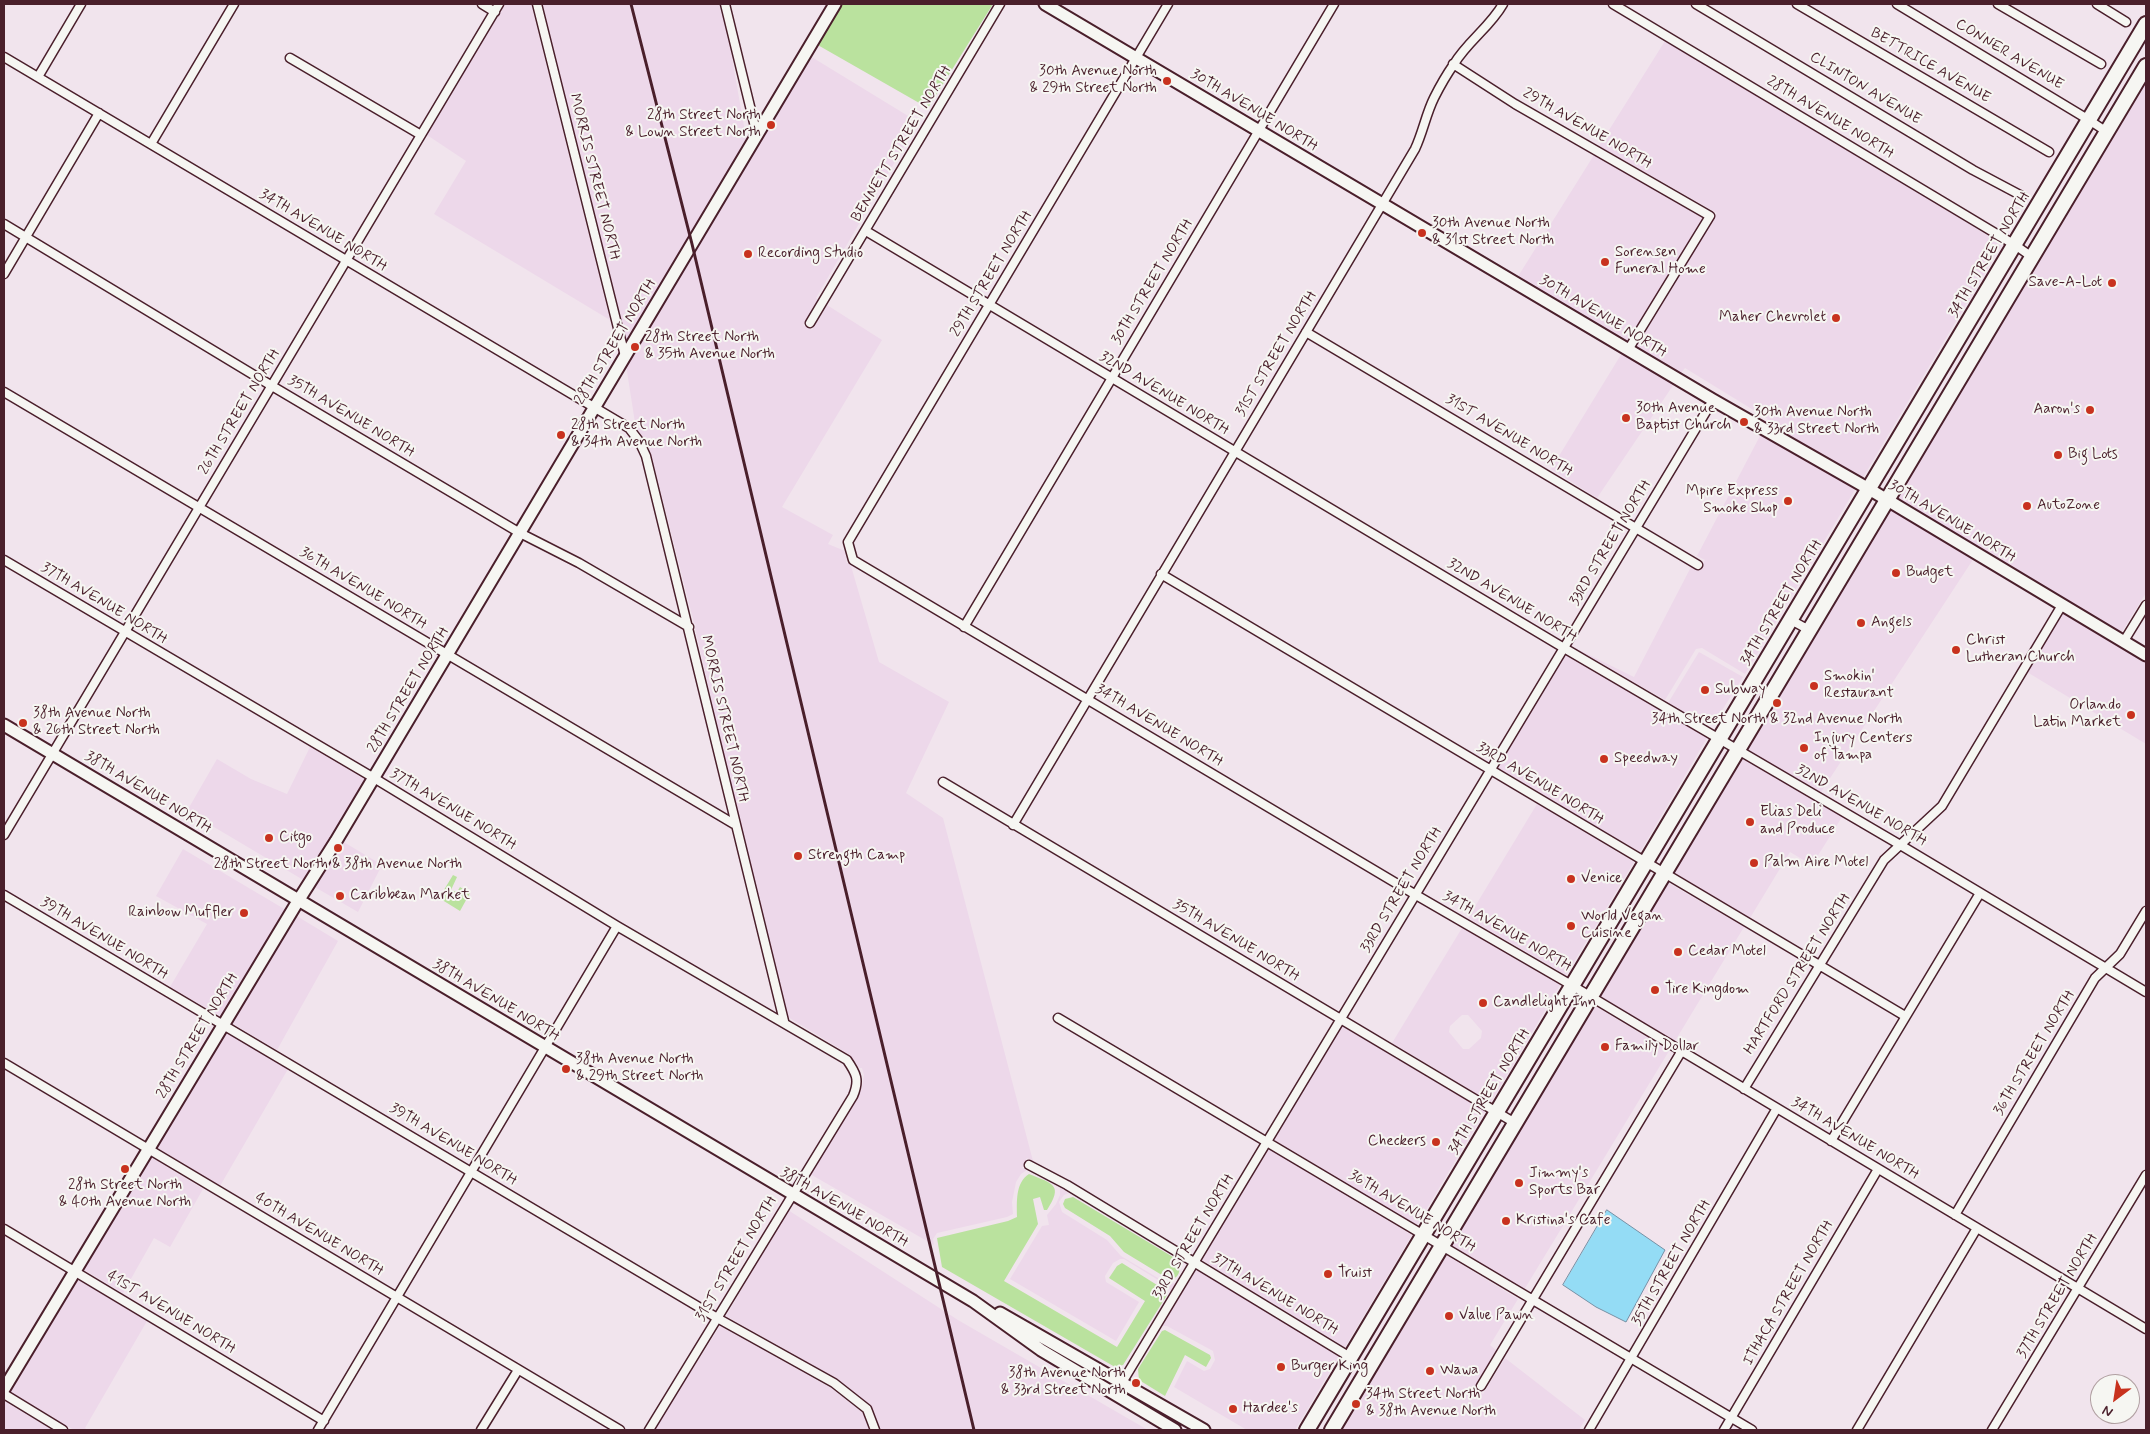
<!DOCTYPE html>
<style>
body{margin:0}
#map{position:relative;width:2150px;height:1434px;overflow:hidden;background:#f1e4ed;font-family:Mynerve,sans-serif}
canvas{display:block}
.frame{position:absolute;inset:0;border:5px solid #4a1f2b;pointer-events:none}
.north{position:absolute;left:2090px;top:1374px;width:50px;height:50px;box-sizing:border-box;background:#f6f6f2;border:1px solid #b1a0a2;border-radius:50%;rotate:211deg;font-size:14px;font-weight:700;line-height:20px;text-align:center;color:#4a1f2b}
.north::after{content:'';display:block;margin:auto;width:18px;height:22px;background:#c8321e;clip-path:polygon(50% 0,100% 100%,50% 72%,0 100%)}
</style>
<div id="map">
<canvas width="2150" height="1434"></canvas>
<div class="frame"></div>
<div class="north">N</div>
</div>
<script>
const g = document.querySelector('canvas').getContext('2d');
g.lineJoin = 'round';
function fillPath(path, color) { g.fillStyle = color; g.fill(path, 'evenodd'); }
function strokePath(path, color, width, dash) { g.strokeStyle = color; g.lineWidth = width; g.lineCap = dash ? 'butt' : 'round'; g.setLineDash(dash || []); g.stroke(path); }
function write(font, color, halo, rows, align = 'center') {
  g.font = font + ' Mynerve,sans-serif'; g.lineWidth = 4; g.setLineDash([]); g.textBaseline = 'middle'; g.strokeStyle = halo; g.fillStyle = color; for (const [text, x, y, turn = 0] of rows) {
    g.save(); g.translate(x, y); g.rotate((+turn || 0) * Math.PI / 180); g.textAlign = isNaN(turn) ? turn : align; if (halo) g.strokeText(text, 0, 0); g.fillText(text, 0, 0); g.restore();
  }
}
const built = new Path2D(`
 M505,4H531L610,320L434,214L466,161L427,135Z
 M542,4H719L730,47L747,143L627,343Z
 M1665,41L2002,244L1862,479L1766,424L1768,419L1685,368L1680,374L1636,348L1717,213L1599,146Z
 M810,56L918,122L816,298L818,300L803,325L812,330L827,305L882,340L782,507L833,535L828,544L845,551L847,560L846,562L851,566L879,662L949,702L906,793L943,818L1033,1161L1027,1158L1022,1168L1027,1170L1021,1174L1016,1182L1012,1202L1013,1214L1007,1217L937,1233L933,1239L934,1245L810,1174L857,1098L862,1087L864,1075L862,1068H859L850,1055L788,1017L740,825L741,822L739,821L695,628L696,625L694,623L651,454L644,438L636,429L626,365L631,360L630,357L760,140L763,138L762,136Z
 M2146,75V593L2121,633L1894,498Z
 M1594,155L1703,218L1627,343L1517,278Z
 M1622,353L1674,384L1597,498L1551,469Z
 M1761,434L1856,488L1745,674L1702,648L1696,649L1665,700L1571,646L1634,677L1692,565L1700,569L1705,560L1697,556Z
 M1888,507L1974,558L1821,792L1744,748Z
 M2063,612L2146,661V744L2027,672Z
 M1699,652L1743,677L1714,723L1710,724L1698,720L1668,703Z
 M1565,655L1707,738L1640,852L1498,768Z
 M310,747L366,780L305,881L187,811L217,759L251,779L287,794Z
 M1739,757L1842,817L1812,865L1790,852L1750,918L1671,871Z
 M1537,804L1634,862L1566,975L1468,918Z
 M342,841L382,865L358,912L313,886Z
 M183,849L286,910L222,1017L170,987L207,924L156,896Z
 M1665,881L1744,927L1675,1041L1598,995Z
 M295,915L338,941L277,1050L230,1022Z
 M1462,928L1560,985L1491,1102L1392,1043ZM1462,1015H1468L1482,1031L1481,1038L1469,1049H1463L1449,1032L1450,1026Z
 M1592,1004L1669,1051L1524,1290L1451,1245Z
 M1342,1026L1485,1111L1417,1225L1274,1140Z
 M224,1031L288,1069L220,1186L155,1146Z
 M1268,1149L1412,1235L1345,1347L1202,1260Z
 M149,1156L203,1189L170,1247L154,1238L123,1293L81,1268Z
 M1060,1188L1069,1193L1064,1195L1059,1202L1062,1212L1107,1240L1121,1256L1168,1284L1176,1283L1171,1292L1168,1286L1124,1259H1120L1113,1263L1105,1276L1106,1282L1139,1302L1116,1341L1010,1279L1042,1226L1049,1225L1047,1215L1056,1204L1060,1195Z
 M788,1210L958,1320L1148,1430H881L870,1405L837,1379L726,1316Z
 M1446,1255L1518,1299L1490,1345L1497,1351L1475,1389L1483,1394L1505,1358L1585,1420L1579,1430H1343Z
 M1196,1269L1339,1356L1295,1430H1247L1174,1387L1187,1361L1204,1371L1210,1369L1215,1360L1213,1351L1167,1326H1162Z
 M75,1278L147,1321L85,1428L88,1430H74L8,1391Z
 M720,1326L831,1388L863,1413L869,1430H654Z
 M4,1401L52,1430H4Z`);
const green = new Path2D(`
 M841,4H993L928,108L816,44Z
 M453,875L457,877L451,890L457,892L460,887L470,893L460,911L439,898Z
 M1029,1174C1054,1184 1063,1185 1047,1210H1044L1040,1197L1033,1199L1038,1224L1004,1281L1117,1347L1145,1301L1109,1278L1117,1266L1122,1263L1165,1290L1167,1295L1123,1365L1115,1367L942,1267L937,1238L1008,1221L1017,1217C1017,1202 1015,1183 1029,1174Z
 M1073,1197L1173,1257C1181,1264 1183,1277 1170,1280L1124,1252L1110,1236L1065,1208L1063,1204L1065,1199Z
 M1165,1330L1210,1355L1211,1358L1206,1367L1185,1355L1165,1396L1139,1380L1138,1369L1162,1331Z`);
const water = new Path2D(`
 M1607,1210L1665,1250L1626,1322L1596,1307L1563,1285Z`);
const street = new Path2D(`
 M482,4L495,12
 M537,4L625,356
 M725,4L757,135
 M1168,4L848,542L853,560L1416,895L1573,986L2146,1329
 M1613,4L2015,245L2032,257
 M1696,4L1973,170L2022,196
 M1797,4L2049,152
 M1897,4L2089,120L2107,132
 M1998,4L2101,64
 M2097,4L2126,22
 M4,57L629,428L639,441L646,456C693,644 737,833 784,1021
 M290,58L421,135
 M1453,64L1515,104L1710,216L1628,350
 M38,77L81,4
 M151,144L234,4
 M4,224L272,386L520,533L579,563L689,627
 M866,231L1564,648L1902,846L2146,992
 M4,274L99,113
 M810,323L1000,4
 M1306,332L1698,565
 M4,392L734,824
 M4,560L374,778L617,926L847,1060C856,1073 860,1080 853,1096C785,1207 718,1319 649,1430
 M1161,574L1905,1016
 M1791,620L1809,630
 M964,627L1334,4
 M2124,641L2146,605
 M943,782L1515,1123
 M1013,825L1415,149C1423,132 1426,114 1434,98C1440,86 1447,74 1454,64C1468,41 1490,27 1503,4
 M4,835L499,4
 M4,895L719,1319L834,1383L867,1409L875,1430
 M1058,1018L1752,1430
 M4,1063L620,1430
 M1744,1089L1884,860L1942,806L2062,605
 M1831,1141L1980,893
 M1029,1165L1067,1185L1350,1357
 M1955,1215L2095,978L2120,954L2146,911
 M4,1229L324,1421
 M1120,1386L1713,400
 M1481,1386L1681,1052
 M4,1394L63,1430
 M318,1430L617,926
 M481,1430L518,1370
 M1589,1430L1777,1108
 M1724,1430L1878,1169
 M1857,1430L1977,1228
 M1992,1430L2146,1175`);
const secondary = new Path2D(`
 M1045,4L1713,400L1869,489L2146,655
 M4,725L973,1301L1041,1350L1175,1430
 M1000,1313L1204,1430
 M4,1389L298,901L336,841L835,4`);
const highway = new Path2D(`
 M1307,1430L2146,24
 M1332,1430L2146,66`);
const rail = new Path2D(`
 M631,4L692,244L974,1430`);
const markers = [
 [1167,81,5,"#c8321e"],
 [771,125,5,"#c8321e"],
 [1422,233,5,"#c8321e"],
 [748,254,5,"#c8321e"],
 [1605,262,5,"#c8321e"],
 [2112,283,5,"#c8321e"],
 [1836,318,5,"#c8321e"],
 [635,347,5,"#c8321e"],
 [2090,410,5,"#c8321e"],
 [1626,418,5,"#c8321e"],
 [1744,422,5,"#c8321e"],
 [561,435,5,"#c8321e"],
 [2058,455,5,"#c8321e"],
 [1788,501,5,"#c8321e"],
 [2027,506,5,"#c8321e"],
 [1896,573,5,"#c8321e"],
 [1861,623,5,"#c8321e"],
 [1956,650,5,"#c8321e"],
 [1814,686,5,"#c8321e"],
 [1705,690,5,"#c8321e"],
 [1777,703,5,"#c8321e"],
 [2131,715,5,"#c8321e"],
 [23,723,5,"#c8321e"],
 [1804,748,5,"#c8321e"],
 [1604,759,5,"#c8321e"],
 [1750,822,5,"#c8321e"],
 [269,838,5,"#c8321e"],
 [338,848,5,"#c8321e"],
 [798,856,5,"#c8321e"],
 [1754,863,5,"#c8321e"],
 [1571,879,5,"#c8321e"],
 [340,896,5,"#c8321e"],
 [244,913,5,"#c8321e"],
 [1571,926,5,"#c8321e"],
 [1678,952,5,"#c8321e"],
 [1655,990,5,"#c8321e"],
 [1483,1003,5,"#c8321e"],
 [1605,1047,5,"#c8321e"],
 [566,1069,5,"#c8321e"],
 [1436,1142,5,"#c8321e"],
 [125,1169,5,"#c8321e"],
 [1519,1183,5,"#c8321e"],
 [1506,1221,5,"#c8321e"],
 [1328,1274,5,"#c8321e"],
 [1449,1316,5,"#c8321e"],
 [1281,1367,5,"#c8321e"],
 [1430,1371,5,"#c8321e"],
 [1136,1383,5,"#c8321e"],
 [1356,1404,5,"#c8321e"],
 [1233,1409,5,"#c8321e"]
];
const streetNames = [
 ["CONNER AVENUE",2009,55,31],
 ["BETTRICE AVENUE",1930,66,30],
 ["CLINTON AVENUE",1865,89,31],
 ["30TH AVENUE NORTH",1254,111,31],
 ["28TH AVENUE NORTH",1830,118,31],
 ["29TH AVENUE NORTH",1587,129,30],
 ["BENNETT STREET NORTH",902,144,-59],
 ["MORRIS STREET NORTH",594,177,76],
 ["34TH AVENUE NORTH",323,231,31],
 ["34TH STREET NORTH",1990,255,-59],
 ["29TH STREET NORTH",992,274,-59],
 ["30TH STREET NORTH",1153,282,-59],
 ["30TH AVENUE NORTH",1603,317,31],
 ["28TH STREET NORTH",616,342,-59],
 ["31ST STREET NORTH",1277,354,-59],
 ["32ND AVENUE NORTH",1164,394,31],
 ["26TH STREET NORTH",240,412,-59],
 ["35TH AVENUE NORTH",351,417,31],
 ["31ST AVENUE NORTH",1509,436,31],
 ["30TH AVENUE NORTH",1952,522,31],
 ["33RD STREET NORTH",1611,543,-59],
 ["36TH AVENUE NORTH",363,589,31],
 ["32ND AVENUE NORTH",1512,601,31],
 ["34TH STREET NORTH",1782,603,-59],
 ["37TH AVENUE NORTH",104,604,31],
 ["28TH STREET NORTH",409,690,-59],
 ["MORRIS STREET NORTH",724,719,77],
 ["34TH AVENUE NORTH",1159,726,31],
 ["33RD AVENUE NORTH",1540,784,31],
 ["38TH AVENUE NORTH",148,793,31],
 ["32ND AVENUE NORTH",1861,806,30],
 ["37TH AVENUE NORTH",453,810,31],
 ["33RD STREET NORTH",1402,890,-59],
 ["34TH AVENUE NORTH",1507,932,30],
 ["39TH AVENUE NORTH",104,939,31],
 ["35TH AVENUE NORTH",1236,941,31],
 ["HARTFORD STREET NORTH",1798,974,-58],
 ["38TH AVENUE NORTH",496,1001,31],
 ["28TH STREET NORTH",198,1036,-59],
 ["36TH STREET NORTH",2035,1053,-59],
 ["34TH STREET NORTH",1490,1092,-59],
 ["34TH AVENUE NORTH",1855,1139,31],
 ["39TH AVENUE NORTH",453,1145,31],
 ["38TH AVENUE NORTH",844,1208,30],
 ["36TH AVENUE NORTH",1412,1212,31],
 ["40TH AVENUE NORTH",319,1235,31],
 ["33RD STREET NORTH",1194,1237,-59],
 ["31ST STREET NORTH",737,1259,-59],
 ["35TH STREET NORTH",1672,1263,-60],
 ["ITHACA STREET NORTH",1789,1293,-60],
 ["37TH AVENUE NORTH",1275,1295,31],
 ["37TH STREET NORTH",2058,1296,-59],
 ["41ST AVENUE NORTH",171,1313,31]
];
const poiNames = [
 ["30th Avenue North",1157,72,"right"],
 ["& 29th Street North",1157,89,"right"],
 ["28th Street North",761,116,"right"],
 ["& Lown Street North",761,133,"right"],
 ["30th Avenue North",1432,224],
 ["& 31st Street North",1432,241],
 ["Sorensen",1615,253],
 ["Funeral Home",1615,270],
 ["Recording Studio",758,254],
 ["Save-A-Lot",2102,283,"right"],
 ["Maher Chevrolet",1826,318,"right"],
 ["28th Street North",645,338],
 ["& 35th Avenue North",645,355],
 ["30th Avenue",1636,409],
 ["Baptist Church",1636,426],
 ["Aaron's",2080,410,"right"],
 ["30th Avenue North",1754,413],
 ["& 33rd Street North",1754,430],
 ["28th Street North",571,426],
 ["& 34th Avenue North",571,443],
 ["Big Lots",2068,455],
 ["Mpire Express",1778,492,"right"],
 ["Smoke Shop",1778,509,"right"],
 ["AutoZone",2037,506],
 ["Budget",1906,573],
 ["Angels",1871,623],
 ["Christ",1966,641],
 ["Lutheran Church",1966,658],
 ["Smokin'",1824,677],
 ["Restaurant",1824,694],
 ["Subway",1715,690],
 ["Orlando",2121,706,"right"],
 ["Latin Market",2121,723,"right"],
 ["38th Avenue North",33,714],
 ["& 26th Street North",33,731],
 ["34th Street North & 32nd Avenue North",1777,720,"center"],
 ["Injury Centers",1814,739],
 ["of Tampa",1814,756],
 ["Speedway",1614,759],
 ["Elias Deli",1760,813],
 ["and Produce",1760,830],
 ["Citgo",279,838],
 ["Strength Camp",808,856],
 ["Palm Aire Motel",1764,863],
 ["28th Street North & 38th Avenue North",338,865,"center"],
 ["Venice",1581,879],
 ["Caribbean Market",350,896],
 ["Rainbow Muffler",234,913,"right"],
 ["World Vegan",1581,917],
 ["Cuisine",1581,934],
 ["Cedar Motel",1688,952],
 ["Tire Kingdom",1665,990],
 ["Candlelight Inn",1493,1003],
 ["Family Dollar",1615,1047],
 ["38th Avenue North",576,1060],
 ["& 29th Street North",576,1077],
 ["Checkers",1426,1142,"right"],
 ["Jimmy's",1529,1174],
 ["Sports Bar",1529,1191],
 ["28th Street North",125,1186,"center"],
 ["& 40th Avenue North",125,1203,"center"],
 ["Kristina's Cafe",1516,1221],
 ["Truist",1338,1274],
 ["Value Pawn",1459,1316],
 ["Burger King",1291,1367],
 ["Wawa",1440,1371],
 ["38th Avenue North",1126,1374,"right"],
 ["& 33rd Street North",1126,1391,"right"],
 ["34th Street North",1366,1395],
 ["& 38th Avenue North",1366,1412],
 ["Hardee's",1243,1409]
];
fillPath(built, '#edd8ea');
fillPath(green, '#bae29e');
fillPath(water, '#94dcf5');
strokePath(water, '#7690a4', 1);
strokePath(street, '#4a1f2b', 11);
strokePath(secondary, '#4a1f2b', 15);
strokePath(highway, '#4a1f2b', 18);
strokePath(street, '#f6f6f2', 8);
strokePath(secondary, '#f6f6f2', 11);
strokePath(highway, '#f6f6f2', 14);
strokePath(rail, '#4a1f2b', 3);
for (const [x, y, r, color] of markers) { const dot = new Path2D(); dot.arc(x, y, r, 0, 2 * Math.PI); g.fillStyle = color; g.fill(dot); strokePath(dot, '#f6f6f2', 2); }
write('15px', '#4a1f2b', '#f6f6f2', streetNames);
write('15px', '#4a1f2b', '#f6f6f2', poiNames, 'left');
</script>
